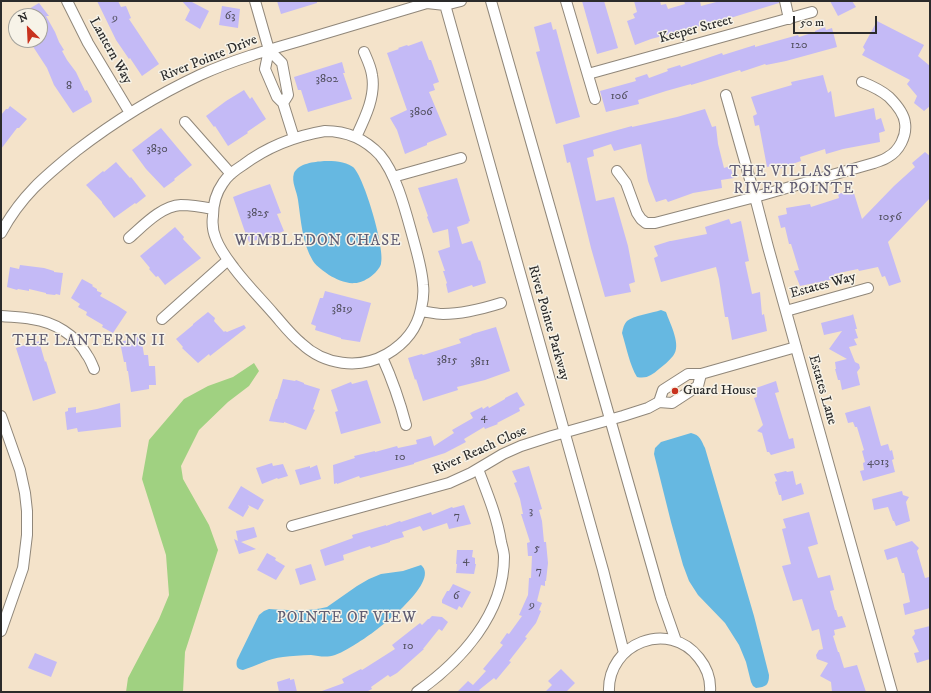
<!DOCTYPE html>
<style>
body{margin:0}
#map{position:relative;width:931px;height:693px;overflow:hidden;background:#f4e3ca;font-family:"IM FELL DW Pica",serif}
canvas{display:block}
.frame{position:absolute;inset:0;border:2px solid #2b2b2b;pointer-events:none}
.north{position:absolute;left:8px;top:8px;width:40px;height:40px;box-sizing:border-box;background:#f7f3e8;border:1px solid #a5a39c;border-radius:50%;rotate:336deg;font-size:11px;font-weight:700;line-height:16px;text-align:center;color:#2b2b2b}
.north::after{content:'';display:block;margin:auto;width:14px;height:18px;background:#c8321e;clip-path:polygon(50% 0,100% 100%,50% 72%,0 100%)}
.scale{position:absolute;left:793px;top:16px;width:84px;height:18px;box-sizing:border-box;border:2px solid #2b2b2b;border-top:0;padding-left:5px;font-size:12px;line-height:14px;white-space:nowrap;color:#2b2b2b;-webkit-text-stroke:3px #f7f3e8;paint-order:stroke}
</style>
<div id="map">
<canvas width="931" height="693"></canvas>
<div class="frame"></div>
<div class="north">N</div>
<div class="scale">50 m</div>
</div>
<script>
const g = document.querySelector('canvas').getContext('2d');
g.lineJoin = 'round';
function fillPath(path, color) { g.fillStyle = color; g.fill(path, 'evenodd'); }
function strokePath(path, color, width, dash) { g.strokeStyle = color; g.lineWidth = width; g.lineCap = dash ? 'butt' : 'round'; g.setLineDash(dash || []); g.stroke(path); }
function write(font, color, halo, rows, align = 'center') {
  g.font = font + ' "IM FELL DW Pica",serif'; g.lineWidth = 3; g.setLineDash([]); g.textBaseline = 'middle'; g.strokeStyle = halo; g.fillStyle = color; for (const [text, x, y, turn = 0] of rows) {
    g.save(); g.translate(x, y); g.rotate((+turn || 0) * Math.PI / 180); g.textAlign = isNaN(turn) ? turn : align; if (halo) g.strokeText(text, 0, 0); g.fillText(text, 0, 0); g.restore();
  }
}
const green = new Path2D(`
 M254,363L259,371L249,386L228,402L199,430L181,466L183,479L209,525L218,550L185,652L183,692H126L128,678L159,619L169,595L166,555L142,479L149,440L184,399L208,386L233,377Z`);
const water = new Path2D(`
 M324,161C334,161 344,161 353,167C364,176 386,251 381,264C378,273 364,283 355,283C346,284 336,279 329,275C324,271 317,267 313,261C302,243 301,220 298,200C297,191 291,182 294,173C299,163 314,162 324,161Z
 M661,310L666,312C670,324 682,345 673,356C669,361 664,365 659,369C652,375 647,379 637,377C630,366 626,346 622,333C623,328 624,324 627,321C633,316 652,313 661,310Z
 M691,433C700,435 701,440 705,448L754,616L769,675C769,685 766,687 756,688L753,686L751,682L746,662L739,645L725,623L698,595L689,581L683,565L671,522L654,454L655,448L661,442Z
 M421,565C442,582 373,634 359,642C351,647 343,652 335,655C326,658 319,656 311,655C301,655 292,656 283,657C269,658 256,666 243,670C236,669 236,665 237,660L259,615L264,611L269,609C288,610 309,612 327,607L357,586L369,579L381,574L403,571Z`);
const building = new Path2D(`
 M97,1H118L121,7L126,6L131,18L129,19L159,64L142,76L130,58L129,59L116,40Z
 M182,1H190L209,11L200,29L185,20L190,10Z
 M277,1H317V3L281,14Z
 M582,1H604L618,48L597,54Z
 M634,1H660L661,5L666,4L668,9L685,4L684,1H700L701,6L720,1H779V3L711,24V22L686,31L685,30L651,39L635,45L627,21L635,18L633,14L637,12Z
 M830,1H852L856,7L838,16Z
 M39,3L49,16H46L55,32L59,42L64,50L62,51L67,60L76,72L85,91L87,90L91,98L92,102L73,113L54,85L47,68L32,45L35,43L33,40H40V16H17Z
 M222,6L240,9L238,28L219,25Z
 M877,21L924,45L918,56L930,66V106L924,111L914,103L917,96L907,84L910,80L862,55L865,50L863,47Z
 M551,22L553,30L556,29L567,70L580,117L556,124L536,52L540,51L534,27Z
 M825,27L826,30L832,28L837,47L786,61L766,65L765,64L741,72L740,70L691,85V84L666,91L638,100L639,104L606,112L600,91L636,81L635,78L647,74L649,78L668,71L667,69L680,65L681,67L722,53L723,55L755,45V47L798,35L799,37L815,32V31Z
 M422,41L429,60H431L439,82L433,84L435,90L429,92L447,135L427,143V145L405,154L397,130L390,118L407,110L387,53L399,49L398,48L407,45L408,46Z
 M342,62L345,73H343L352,99L308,112L301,90H298L294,77Z
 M823,75L828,93L831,91L835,117L874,108L876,120L881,118L885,131L879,133L880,142L843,149L826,154L825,149L800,157L801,161L778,169L776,165L767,167L759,125L755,126L753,116L757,114L751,97L792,85L791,82Z
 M244,90L250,99L252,97L266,119L247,132L248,133L228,146L215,126L214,127L206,116L226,101Z
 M10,106L27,119L19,128H17L1,149V115L6,109H8Z
 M705,109L712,127L716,126L718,144L724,168L730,166L734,178L721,180L722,188L693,193L668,202L666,199L656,202L648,181L641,144L614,151L611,144L593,150L594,156L587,158L596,201L614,197L628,246L635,282L629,284L631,292L605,297L591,248L570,162L567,163L563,145L632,126V127L677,117Z
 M161,128L192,165L174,179L175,180L164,188L146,169L132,150Z
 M925,152L930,156V198L888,242L901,282L889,286L885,276L882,277L878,267L859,271L858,269L834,274L835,279L800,286L794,271L799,270L791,244H789L785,227L781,228L778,216L787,214L786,208L810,204L811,207L839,198L838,194L853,190L862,219L894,186L915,167L912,163Z
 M116,162L130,178L131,177L146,196L136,204L135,203L114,218L102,203V202L86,185L103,171L104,172Z
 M457,178L470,221L468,222L469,223L457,227L462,244L472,241L479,261L480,260L486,283L473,287L472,285L448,293L446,284L447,283L443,271H445L438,251L450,247L448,229L433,233L427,217L428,216L418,188Z
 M270,184L281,213L277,214L284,231L272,236L273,237L262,241L261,239L249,242L244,229L233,197L246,192Z
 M729,219L731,224L741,221L749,261L745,262L752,294L760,292L762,315L764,314L767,331L732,340L728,317H725L719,279L716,267L661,282L654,258L658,256L654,246L670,241H671L707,234L705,227Z
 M175,227L184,237L183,239L201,258L165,285L158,276L156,277L149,269L150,268L140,256Z
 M20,265L44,268L54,271V272L63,273L60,295L56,294L55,295L46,294V293L29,289V291L18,289L17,290L7,287L10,267L19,269Z
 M82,279L93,285L92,286L97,289V291L102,293L100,296L118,306L127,312L113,333L102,327L103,325L86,315L87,312L78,307L80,304L71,298Z
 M325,291L371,303L360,342L341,339V338L315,330L316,326L311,324L320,298H323Z
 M208,312L215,318L214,321L224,332L225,331L227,332L244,325L246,328L210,356L209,354L198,363L182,348L183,347L176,339L193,325V324Z
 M853,314L857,329H855L858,338L854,339L857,345L849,347L855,362L859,364L860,368L857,372L860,385L842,390L840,380H838L835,369H836L835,362L847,359L829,349L842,331L824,335L821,323L852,315Z
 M496,327L510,371L485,380L457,387L458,390L423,401L416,379L415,380L408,358L422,354L423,355L461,343L459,339L471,335L472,334Z
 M141,336L144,355H148L149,366H155L156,385H149V389L131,392L128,371H127L126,362H124L120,342Z
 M37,341V342L39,341L45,362L46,361L56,393L33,401L16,348Z
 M283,379L295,381L296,380L304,383V384L320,389L313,409L315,410L306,430L284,422V423L269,421L276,399H277Z
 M367,380L381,423L341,434L335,412L338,411L331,390L351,382L352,384Z
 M776,381L779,392L775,393L789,439L793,438L795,448L771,455L769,452H767L762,433L757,431L763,425L754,398L757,397L756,388Z
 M517,392L525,405L519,408L520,411L497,423L498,424L485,429L484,427L464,439L466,442L445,453L414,463V464L391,470L360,478L359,476L337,484V483L334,484L333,465L355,458L354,456L375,451V452L397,446L398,448L417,444L416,440L431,436L434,446L454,433L452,430L473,418L470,413L482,407L483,409L488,406L489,408L505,399V398Z
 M120,403L121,427L78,432L77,428L67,430L65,412L68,411V408L76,407V413L97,409Z
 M870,406L881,446L888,444L890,451L892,450L894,459L892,460L895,472L863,481L860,471L864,470L863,463L865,462L862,451L864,450L857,427H855L853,422L848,423L845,413Z
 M272,463L273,466L283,464L288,476L278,479L277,478L262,484L256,468Z
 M317,465L321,479L300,485L295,470L310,466V468Z
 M529,466L542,509L539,510L542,521L544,542H546L548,563L546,581H545V586L541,585L537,601L542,603L539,610L541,611L536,623L525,637L527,638L509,661L511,662L496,680L494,678L479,690L481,692H457L468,681L473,685L486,671L483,669L503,645L500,643L507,633L509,634L522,616L519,615L528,595L529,578H531L532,556H528L527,543L530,542L521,514H523L520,499L514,483L517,482L512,471Z
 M786,471L787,472L793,471L796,485L801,483L804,494L782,501L781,495H779L775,482L777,481L774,474Z
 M241,486L264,500L258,510L248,505L249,507L243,517L228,508Z
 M902,491L903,495L909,497L906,502L910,521L896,526L894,521H893L888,507L874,510L872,499Z
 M464,505L471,524L449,529L447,523L423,531L420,526L402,532L404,537L390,541V542L371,548L370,546L343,555L344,560L325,566L320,550L353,538L352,535L386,525V526L400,521L401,522L431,512L432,515L452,507L453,508Z
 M809,512L818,544L808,547L818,578L830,575L834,590L830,591L835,610H836L838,617L842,616L846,627L834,630L835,635L833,636L838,652H839L844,668L857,665L866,692H832L831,682L820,676L828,663L817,659L816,655L819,650L823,649L819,629L812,631L802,599L793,601L782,566L791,564L782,529L786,528L783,519Z
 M254,527L257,537L241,542L256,549L239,554L234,539L238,541L236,531Z
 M912,541L919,548L917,551L925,578L929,577L930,584V608L905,615L903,604L910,602L904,573H902L897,557L887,560L884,550Z
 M457,550H473L472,557L475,558V564H476L474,574L456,573L457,564H456Z
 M267,553L276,558L275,560L285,566L276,580L257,570Z
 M311,564L316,580L300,585L295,569Z
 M453,584L471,592L462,608L459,606L457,610L442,603V600L447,591H449Z
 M432,616L442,617L448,622L442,631L439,629L423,649H424L397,673L390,677L388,675L371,687L372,689L366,692H322V691L344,683L342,679L361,669L362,670L395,649L392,645L420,623L422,625L428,619H429Z
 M930,626V659L917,663L914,653L919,652L912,637L915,634L914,630Z
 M35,653L57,662L51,677L28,668Z
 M561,669L575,683L566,692H545L552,685L548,681Z
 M290,678V680L294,679L297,692H279L277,682Z`);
const street = new Path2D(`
 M67,1L88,43L130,113
 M255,1L269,50L265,69L277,97L283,103L294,138
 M444,1L603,570L624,653
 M491,1L661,598L676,641
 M566,1L595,99
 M785,1L789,19
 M269,50L282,63L288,95L283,103
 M588,74L812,12
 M726,95L755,197L768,247L892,692
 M185,122L231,174
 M325,131C347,131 365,139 380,155C397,175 406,213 413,238C417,253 422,269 423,285C424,293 423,301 421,309C417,329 404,344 387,354C359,370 324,365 301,343C290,334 282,323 273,313C260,298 246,284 234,268C228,260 220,250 216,239C213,232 212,223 213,216C213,204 216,193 223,183C228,175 235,170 243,165C267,147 295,136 325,131Z
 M356,137C365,118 376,96 372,75C371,67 367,59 364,52
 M617,171L626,183L637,213L641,219L646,223H655L755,197L874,163C879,161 884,160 888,157C899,151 907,136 905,123C904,113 896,104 889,97C881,90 872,86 862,82
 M393,177L461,158
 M1,233C21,196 44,177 76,151C115,121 155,96 200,75C233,60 268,50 303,40C344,28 386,15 427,3L445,5L461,1
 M129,238C143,226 161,206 181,205C192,205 203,207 213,209
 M421,311C428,312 436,314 443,314C463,314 482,309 501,303
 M786,311L868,288
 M1,316C11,317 22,317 32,319C54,322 76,335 87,355C90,359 92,364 94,369
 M162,319L228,260
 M382,357C392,379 400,402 406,425
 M659,402L663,390L688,374H701L796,347
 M1,416L20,470L25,493L27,511V535L23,568L1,631
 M292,526L449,483L471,473L503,454L521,446L552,436L623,416L648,408L659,402L672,403L698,386L701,374
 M417,692C461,661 504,614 504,557C504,552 502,546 501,542C497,516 487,493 478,469
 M609,692C607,643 669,619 699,658C707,668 711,680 710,692`);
const markers = [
 [675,391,4,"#c8321e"]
];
const numberNames = [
 ["63",230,17],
 ["9",115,19],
 ["120",799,46],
 ["3802",327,80],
 ["8",69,87],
 ["106",619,97],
 ["3806",421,113],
 ["3830",157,150],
 ["3825",258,214],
 ["1056",890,218],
 ["3819",342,310],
 ["3815",447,361],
 ["3811",480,363],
 ["4",484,418],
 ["10",400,458],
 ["4013",878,463],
 ["3",531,512],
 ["7",457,517],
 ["5",537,549],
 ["4",466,561],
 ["7",539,572],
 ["6",456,597],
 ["9",532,606],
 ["10",408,647]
];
const streetNames = [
 ["Keeper Street",696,30,-15],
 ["Lantern Way",110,51,61],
 ["River Pointe Drive",209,59,-22],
 ["Estates Way",823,286,-15],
 ["River Pointe Parkway",548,323,74],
 ["Estates Lane",822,390,74],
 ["River Reach Close",480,451,-24]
];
const poiNames = [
 ["Guard House",683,391]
];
const neighbourhoodNames = [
 ["THE VILLAS AT",794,173],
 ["RIVER POINTE",794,190],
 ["WIMBLEDON CHASE",318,242],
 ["THE LANTERNS II",89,342],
 ["POINTE OF VIEW",347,619]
];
fillPath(green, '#a0d181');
fillPath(water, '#66b8e1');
fillPath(building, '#c4baf6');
strokePath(street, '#90877a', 12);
strokePath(street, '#fff', 10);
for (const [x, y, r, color] of markers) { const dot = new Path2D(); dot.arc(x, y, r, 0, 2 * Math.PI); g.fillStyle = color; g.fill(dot); strokePath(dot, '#f7f3e8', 1.5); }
write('12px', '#514f5e', null, numberNames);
write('14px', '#2b2b2b', '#f7f3e8', streetNames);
write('14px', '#2b2b2b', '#f7f3e8', poiNames, 'left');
g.letterSpacing = '1px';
write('15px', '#615d72', '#f7f3e8', neighbourhoodNames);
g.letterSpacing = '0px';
</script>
